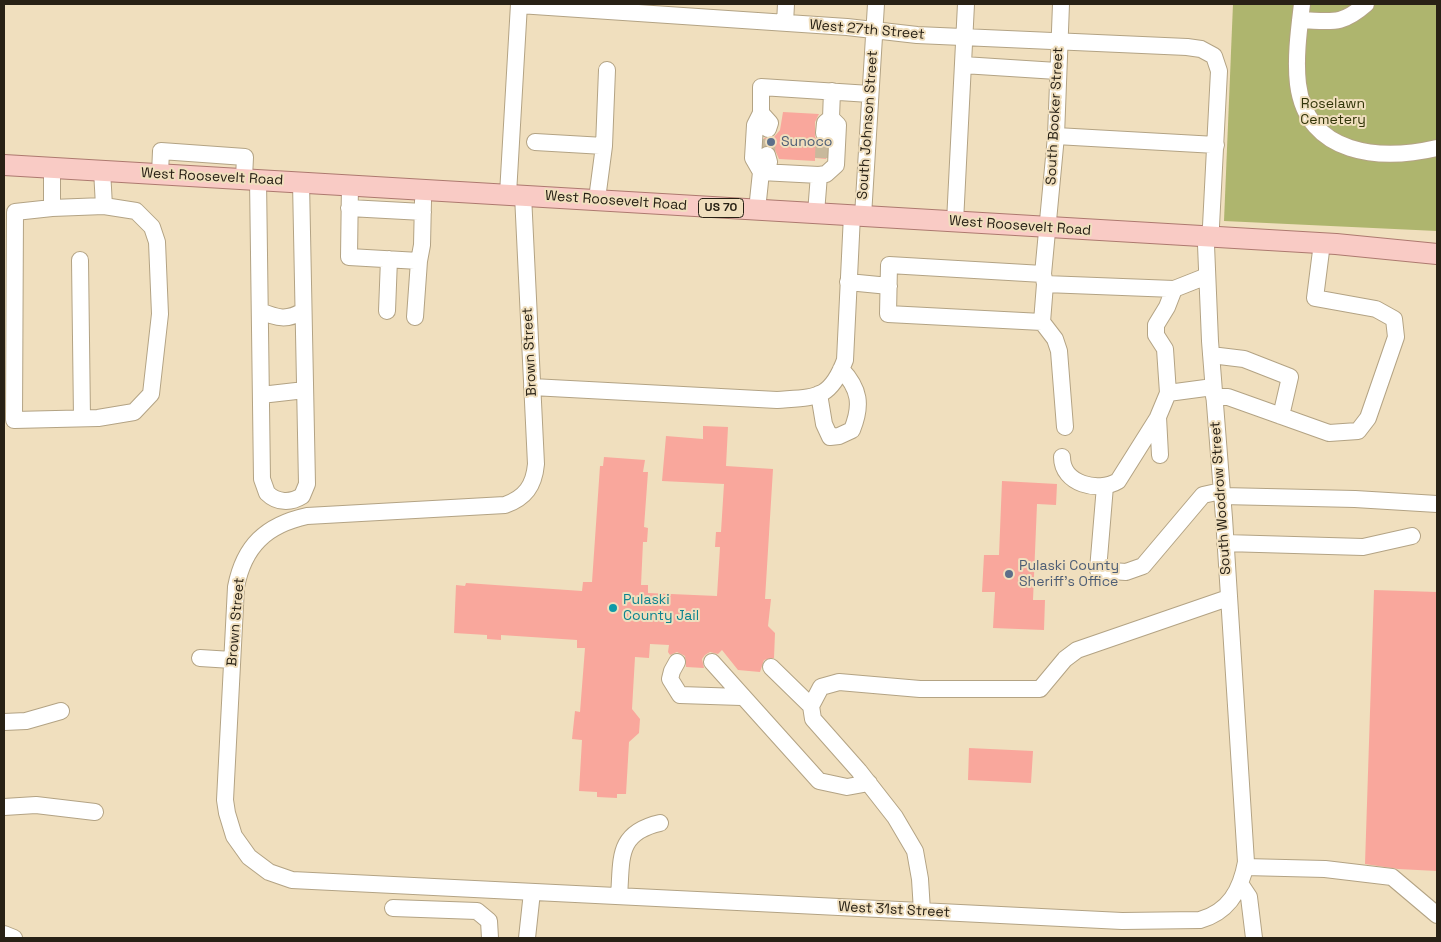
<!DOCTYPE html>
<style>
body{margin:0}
#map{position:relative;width:1441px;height:942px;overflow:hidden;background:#f0dfbe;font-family:"Space Grotesk",sans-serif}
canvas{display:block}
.frame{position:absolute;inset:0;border:5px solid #282115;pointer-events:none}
</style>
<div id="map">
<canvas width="1441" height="942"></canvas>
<div class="frame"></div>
</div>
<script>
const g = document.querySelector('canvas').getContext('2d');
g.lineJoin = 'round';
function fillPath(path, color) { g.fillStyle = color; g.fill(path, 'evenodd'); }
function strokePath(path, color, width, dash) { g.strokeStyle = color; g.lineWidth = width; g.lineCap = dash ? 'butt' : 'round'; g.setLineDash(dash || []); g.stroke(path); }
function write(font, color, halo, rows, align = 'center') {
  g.font = font + ' "Space Grotesk",sans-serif'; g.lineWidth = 4; g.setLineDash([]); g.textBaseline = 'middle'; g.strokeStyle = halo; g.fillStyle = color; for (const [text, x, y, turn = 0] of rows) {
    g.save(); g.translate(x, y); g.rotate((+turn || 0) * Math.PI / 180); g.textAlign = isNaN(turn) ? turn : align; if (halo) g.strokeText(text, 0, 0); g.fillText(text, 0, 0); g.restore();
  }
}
const green = new Path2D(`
 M1233,4H1437V231L1224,221Z`);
const building = new Path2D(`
 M783,112L819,114L815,122V137L819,141L827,142L826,159L815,158V161L779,159L774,148L764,146V138L774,137L780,130Z
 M703,426L728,427L726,466L773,469L765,599H771L768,626L775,633L774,658L764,660L760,672L738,670L722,650L718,654L710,652L705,655L702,659L704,668L686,667L685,656L677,652L670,655L668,652L669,645L650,644L649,658L635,657L632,709L640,719L639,733L629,742L626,794H617V798L597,797V792L579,791L582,740L572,739L575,711L580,712L585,648H577V640L501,635V640L487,639V635L454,633L456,585L465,586L466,583L582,591L583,582H592L600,466H603L604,457L645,460L643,472H648L644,527L648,528L647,542H643L641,585H648V593L717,596L720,547H715L716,532H721L724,484L662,481L666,436L703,439Z
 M1002,481L1057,484L1056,505L1037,504L1033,600H1045L1044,630L993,628L995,592H982L984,555H999Z
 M1374,590L1437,592V871L1398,869L1365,864Z
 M969,748L1033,751L1031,783L968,780Z`);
const minorTunnel = new Path2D(`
 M767,155L768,129
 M823,158L824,133`);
const minor = new Path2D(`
 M1302,4C1299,29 1295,58 1298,84C1307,156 1381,161 1437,148
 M519,5L847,27L917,35L1187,47L1201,49L1214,56L1219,71L1211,226L1206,245L1210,341L1224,518L1246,862C1241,890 1229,912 1200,920L1122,921L292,880L269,872L249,857L234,836L227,813L225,800L236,587C244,546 266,525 307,516L505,505C525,498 534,486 536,464L523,195
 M1300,20C1332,21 1341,26 1366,4
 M785,23L786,4
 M963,65L1057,71
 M832,91L831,118L838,125L836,165L826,174L819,175L761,172L753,158L755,125L761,113V87L870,94
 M761,113L770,123L768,129
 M824,133L825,123L831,118
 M1056,136L1216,145
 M535,142L604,146
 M52,168V208L15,212L14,420L98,418L134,412L151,394L160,314L157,242L152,227L136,211L104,206L102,170
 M160,174L161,151L245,157L244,178
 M258,179L262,479L267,493C277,503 291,503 302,496L307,484L301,182
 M350,184L349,257L419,261L415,317
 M508,194L519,4
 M597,199L604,146L607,70
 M52,208L104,206
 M349,208L423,212
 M757,210L761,172L769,162L767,155
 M816,213L819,175
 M863,216L876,4
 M955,222L966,4
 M80,260L82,418
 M419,261L422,245L423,201
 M889,265L1043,274L1045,284L1042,322L888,314Z
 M1043,274L1056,136L1061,4
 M848,282L889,286
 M1045,284L1174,289L1207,276
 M260,311C277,318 287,321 303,311
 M387,311L389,259
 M1042,322L1055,339L1059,351L1065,427
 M1211,355L1244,359L1290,377L1281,416
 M532,387L777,400C816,397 830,400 845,360L852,215
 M1168,393L1213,387
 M819,394L824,424L830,437L839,436L852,430C862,405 860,389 841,369
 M261,395L305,390
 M1214,397H1228L1329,433L1358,431L1368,418L1396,337L1394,319L1376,309L1315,298L1322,243
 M1160,455L1158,417L1168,393L1165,349L1156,335V325L1167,307L1174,289
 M1062,457C1062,484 1098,493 1118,481L1157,419
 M1105,486L1098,570L1126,572L1143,566L1203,495L1221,491
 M1222,496L1355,499L1437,504
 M1225,543L1363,547L1412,536
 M200,658L232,660
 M677,662L672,671L670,679L680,695L741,697
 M712,662L819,781L847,787L869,783
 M771,667L811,706L821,687L839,682L920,689H1040L1065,659L1077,650L1228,598
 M811,706L813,719L859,771L895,817L915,851L920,879L922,911
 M4,722L26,721L61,711
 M4,807L36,805L95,812
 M1245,867L1325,869L1392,877L1437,915
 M1241,885L1249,897L1254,938
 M619,896C622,859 616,833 660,823
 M393,908L477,911L489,921L490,938
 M4,934L14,938
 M527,938L532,892`);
const major = new Path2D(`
 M4,165L1336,244L1437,254`);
const markers = [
 [771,142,5,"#5c6f8a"],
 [1009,574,5,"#5c6f8a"],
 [613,608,5,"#0f9aa8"]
];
const shields = [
 [721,208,45]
];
const shieldNames = [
 ["US 70",721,208]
];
const streetNames = [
 ["West 27th Street",867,30,5],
 ["South Booker Street",1055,116,-87],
 ["South Johnson Street",868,125,-86],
 ["West Roosevelt Road",212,177,3],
 ["West Roosevelt Road",616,201,4],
 ["West Roosevelt Road",1020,226,4],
 ["Brown Street",530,352,-93],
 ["South Woodrow Street",1221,498,-94],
 ["Brown Street",236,622,-85],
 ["West 31st Street",894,910,3]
];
const parkNames = [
 ["Roselawn",1333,104],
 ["Cemetery",1333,120]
];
const serviceNames = [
 ["Sunoco",781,142],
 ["Pulaski County",1019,566],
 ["Sheriff's Office",1019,582]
];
const cultureNames = [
 ["Pulaski",623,600],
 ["County Jail",623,616]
];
fillPath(green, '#aeb56e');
fillPath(building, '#f9a79c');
strokePath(minorTunnel, '#c8b99c', 16, [16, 8]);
strokePath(minor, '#b3a384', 18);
strokePath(major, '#ad796f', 22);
strokePath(minor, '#fff', 16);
strokePath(major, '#f9cbc5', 20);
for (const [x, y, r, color] of markers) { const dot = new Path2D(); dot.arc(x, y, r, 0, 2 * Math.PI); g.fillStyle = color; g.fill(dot); strokePath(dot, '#f0dfbe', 2); }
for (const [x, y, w] of shields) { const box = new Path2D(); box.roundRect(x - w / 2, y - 9.5, w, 19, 4); g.fillStyle = '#f0dfbe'; g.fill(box); strokePath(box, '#282115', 1); }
write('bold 12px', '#282115', null, shieldNames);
write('14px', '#282115', '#f0dfbe', streetNames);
write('14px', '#313408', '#f0dfbe', parkNames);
write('14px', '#4e5e75', '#f0dfbe', serviceNames, 'left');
write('14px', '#0d838f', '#f0dfbe', cultureNames, 'left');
</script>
